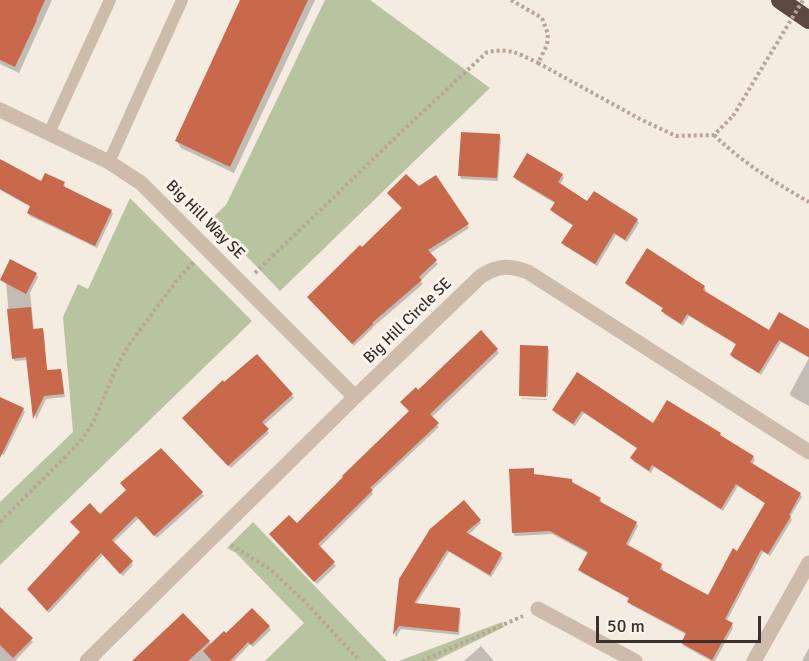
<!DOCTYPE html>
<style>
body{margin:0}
#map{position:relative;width:809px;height:661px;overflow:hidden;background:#f4ebe1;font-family:Signika,sans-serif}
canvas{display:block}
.scale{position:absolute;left:596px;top:616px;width:165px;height:27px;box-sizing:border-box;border:3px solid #3b302b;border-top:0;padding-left:8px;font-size:18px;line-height:21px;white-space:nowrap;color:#3b302b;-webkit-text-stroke:4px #fbf5ee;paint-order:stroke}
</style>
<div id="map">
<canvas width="809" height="661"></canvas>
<div class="scale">50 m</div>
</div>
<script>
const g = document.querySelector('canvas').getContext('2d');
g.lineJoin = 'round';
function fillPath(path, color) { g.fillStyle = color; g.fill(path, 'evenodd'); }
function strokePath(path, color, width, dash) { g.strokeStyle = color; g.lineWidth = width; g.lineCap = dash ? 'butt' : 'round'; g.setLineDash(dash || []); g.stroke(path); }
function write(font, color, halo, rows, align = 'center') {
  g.font = font + ' Signika,sans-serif'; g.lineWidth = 6; g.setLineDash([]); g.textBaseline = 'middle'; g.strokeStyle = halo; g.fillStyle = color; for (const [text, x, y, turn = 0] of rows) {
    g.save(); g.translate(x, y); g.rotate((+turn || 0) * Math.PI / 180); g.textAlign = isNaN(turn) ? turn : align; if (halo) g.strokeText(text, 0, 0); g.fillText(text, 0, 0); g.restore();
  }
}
const green = new Path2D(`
 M325,0H370L490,88L280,291L211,219L226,205Z
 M130,198L252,321L0,565V502L73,432L63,317L78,284L88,289Z
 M253,522L387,661H265L304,623L236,553L227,548Z
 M502,622L504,627L435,661H399Z`);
const shadow = new Path2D(`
 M0,0H52L19,73L0,64Z
 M242,0H315L234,173L181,148L177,141Z
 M499,135L501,138L498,181L461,179L460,175Z
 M0,161L42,184L64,183L65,186L64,188L111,211L113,214L97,248L30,216L28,213L31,207L0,190Z
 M562,175L564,178L560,185L588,203L637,220L639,223L627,242L616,235L597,266L565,246L563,243L573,226L554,213L552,210L556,204L516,180L515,177Z
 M436,177L469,228L429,254L438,264L420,281L423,284L373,327V328L354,346L310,300L404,209L419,188Z
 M5,272L36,274L38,277L30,293L34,330L42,329L44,332L47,372L60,370L62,373L65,397L46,399L36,420L28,360L15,361L13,358Z
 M626,283L704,287L706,290L704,293L769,332L809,330V406L791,396L790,393L809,358L781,342L761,375L733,358L731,355L737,345L689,316L683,326L664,314L663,311L664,309L628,286Z
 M547,347L549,350L548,396L520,395Z
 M497,350L499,353L431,418L439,427L371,491L373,494L319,548L336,566L317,584L273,537L297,525L411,412L418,392Z
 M257,356L294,398L263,426L269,433L231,468L186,422Z
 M577,374L653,425L720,434L722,437L753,457L755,460L752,465L800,494L802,497L790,517L792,520L770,556L763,552L726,622L732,624L733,628L715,661H711L684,646L682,643L687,635L631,605L629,601L630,599L582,573L580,570L589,554L552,534L515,536L513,532L533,469L535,476L572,480L573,483L600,499L602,502L601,504L636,523L638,526L627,547L661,566L663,569L662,571L709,597L738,553L766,504L738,486L723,511L654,467L651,473L634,462L632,459L638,449L584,413L575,426L555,413L554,410Z
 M0,398L23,409L25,412L4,455L0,453Z
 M521,398L547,399V400L522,399Z
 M202,493L204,496L157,538L139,518L113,543L133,565L123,576L103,555L49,613L30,592L100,516Z
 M479,520L481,523L468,535L501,555L503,558L491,577L449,552L416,604L459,609L461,612L459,635L401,629L396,637L395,635L401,579Z
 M0,609L33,642L15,661H0Z
 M183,615L212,645L226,635L269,627L271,630L253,647L250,644L234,661H134Z
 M481,646L494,661H464Z
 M809,648V661H802Z`);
const building = new Path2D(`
 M0,0H45L36,20H37L15,67L0,60Z
 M240,0H308L230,167L175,141Z
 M461,132L500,134L497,178L458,176Z
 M527,153L563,174L558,182L587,201L594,191L638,219L625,240L614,233L595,264L561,243L573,225L550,210L555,202L513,177Z
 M0,159L41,181L45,173L65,182L63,186L112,210L95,246L27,213L30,206L0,189Z
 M406,174L419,186L436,175L469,224L428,250L437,260L419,277L422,280L372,323L373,324L352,344L307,297L360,245L362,247L402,208L387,193Z
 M647,248L705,286L703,290L769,330L779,312L809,329V357L779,340L759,373L730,355L736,344L687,314L681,324L661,311L663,308L625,283Z
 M10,259L37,273L26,294L0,280Z
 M31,307L33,329L43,328L47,370L61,369L64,394L44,396L33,419L26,357L12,359L7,309Z
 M481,330L498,349L430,414L439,423L370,488L373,490L318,544L335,562L314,582L269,534L289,515L297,523L343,477L342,476L409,411L400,402L416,387L418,390Z
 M520,345L548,346L546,397L519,396Z
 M257,354L293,394L262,422L269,429L228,466L182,418L223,380L224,382Z
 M577,372L653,423L667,400L721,433L720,435L754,456L750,462L801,493L789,515L791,516L768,554L761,550L725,619L733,623L712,660L681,643L686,633L627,602L629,598L578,570L588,552L550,531L512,533L509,469L534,468V474L572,479V482L601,498L599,501L637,522L626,544L662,564L660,569L708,595L733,548L737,551L765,503L736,484L721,509L652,465L649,471L630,458L637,448L582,411L573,424L552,410Z
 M0,397L24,408L0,458Z
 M161,448L203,492L154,536L136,516L112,540L133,561L120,574L101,553L47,611L27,589L80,532L70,522L90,503L100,514L126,490L120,483Z
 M464,500L481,520L466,532L502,553L490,575L447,550L414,603L460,608L458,632L399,626L393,635L399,579L430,529Z
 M0,607L33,638L13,658L0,645Z
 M252,608L270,626L251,645L248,642L230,661H212L203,651L224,631L226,633Z
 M183,613L210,641L188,661H132Z`);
const path = new Path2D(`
 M511,0L542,18L548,34L547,45L538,63L640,119L676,136L714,135L733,116
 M714,135C743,163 774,182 809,202
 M255,273L396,137L487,52C511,48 517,53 538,63
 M0,522L80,442L93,423L116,369L128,346L178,279L194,262
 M231,545L270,569L305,602L360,661
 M422,661L523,616`);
const service = new Path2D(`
 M49,133L110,0
 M109,162L182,0`);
const minor = new Path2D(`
 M0,110L109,162L141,183L355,397
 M538,609L635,661
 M87,661L355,397L481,276C499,265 509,265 528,272L809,452
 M754,661L809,563`);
const motorway = new Path2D(`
 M780,0L809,20`);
const pathBridge = new Path2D(`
 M733,116L803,0`);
const streetNames = [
 ["Big Hill Way SE",205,220,45],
 ["Big Hill Circle SE",408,321,-44]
];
fillPath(green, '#b8c4a0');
fillPath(shadow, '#0003');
fillPath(building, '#c8694b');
strokePath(path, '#b9a596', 4, [3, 3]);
strokePath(service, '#cdbbac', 12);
strokePath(minor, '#cdbbac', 15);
strokePath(motorway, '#5c4a42', 18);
strokePath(pathBridge, '#b9a596', 4, [3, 3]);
write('16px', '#3b302b', '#fbf5ee', streetNames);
</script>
